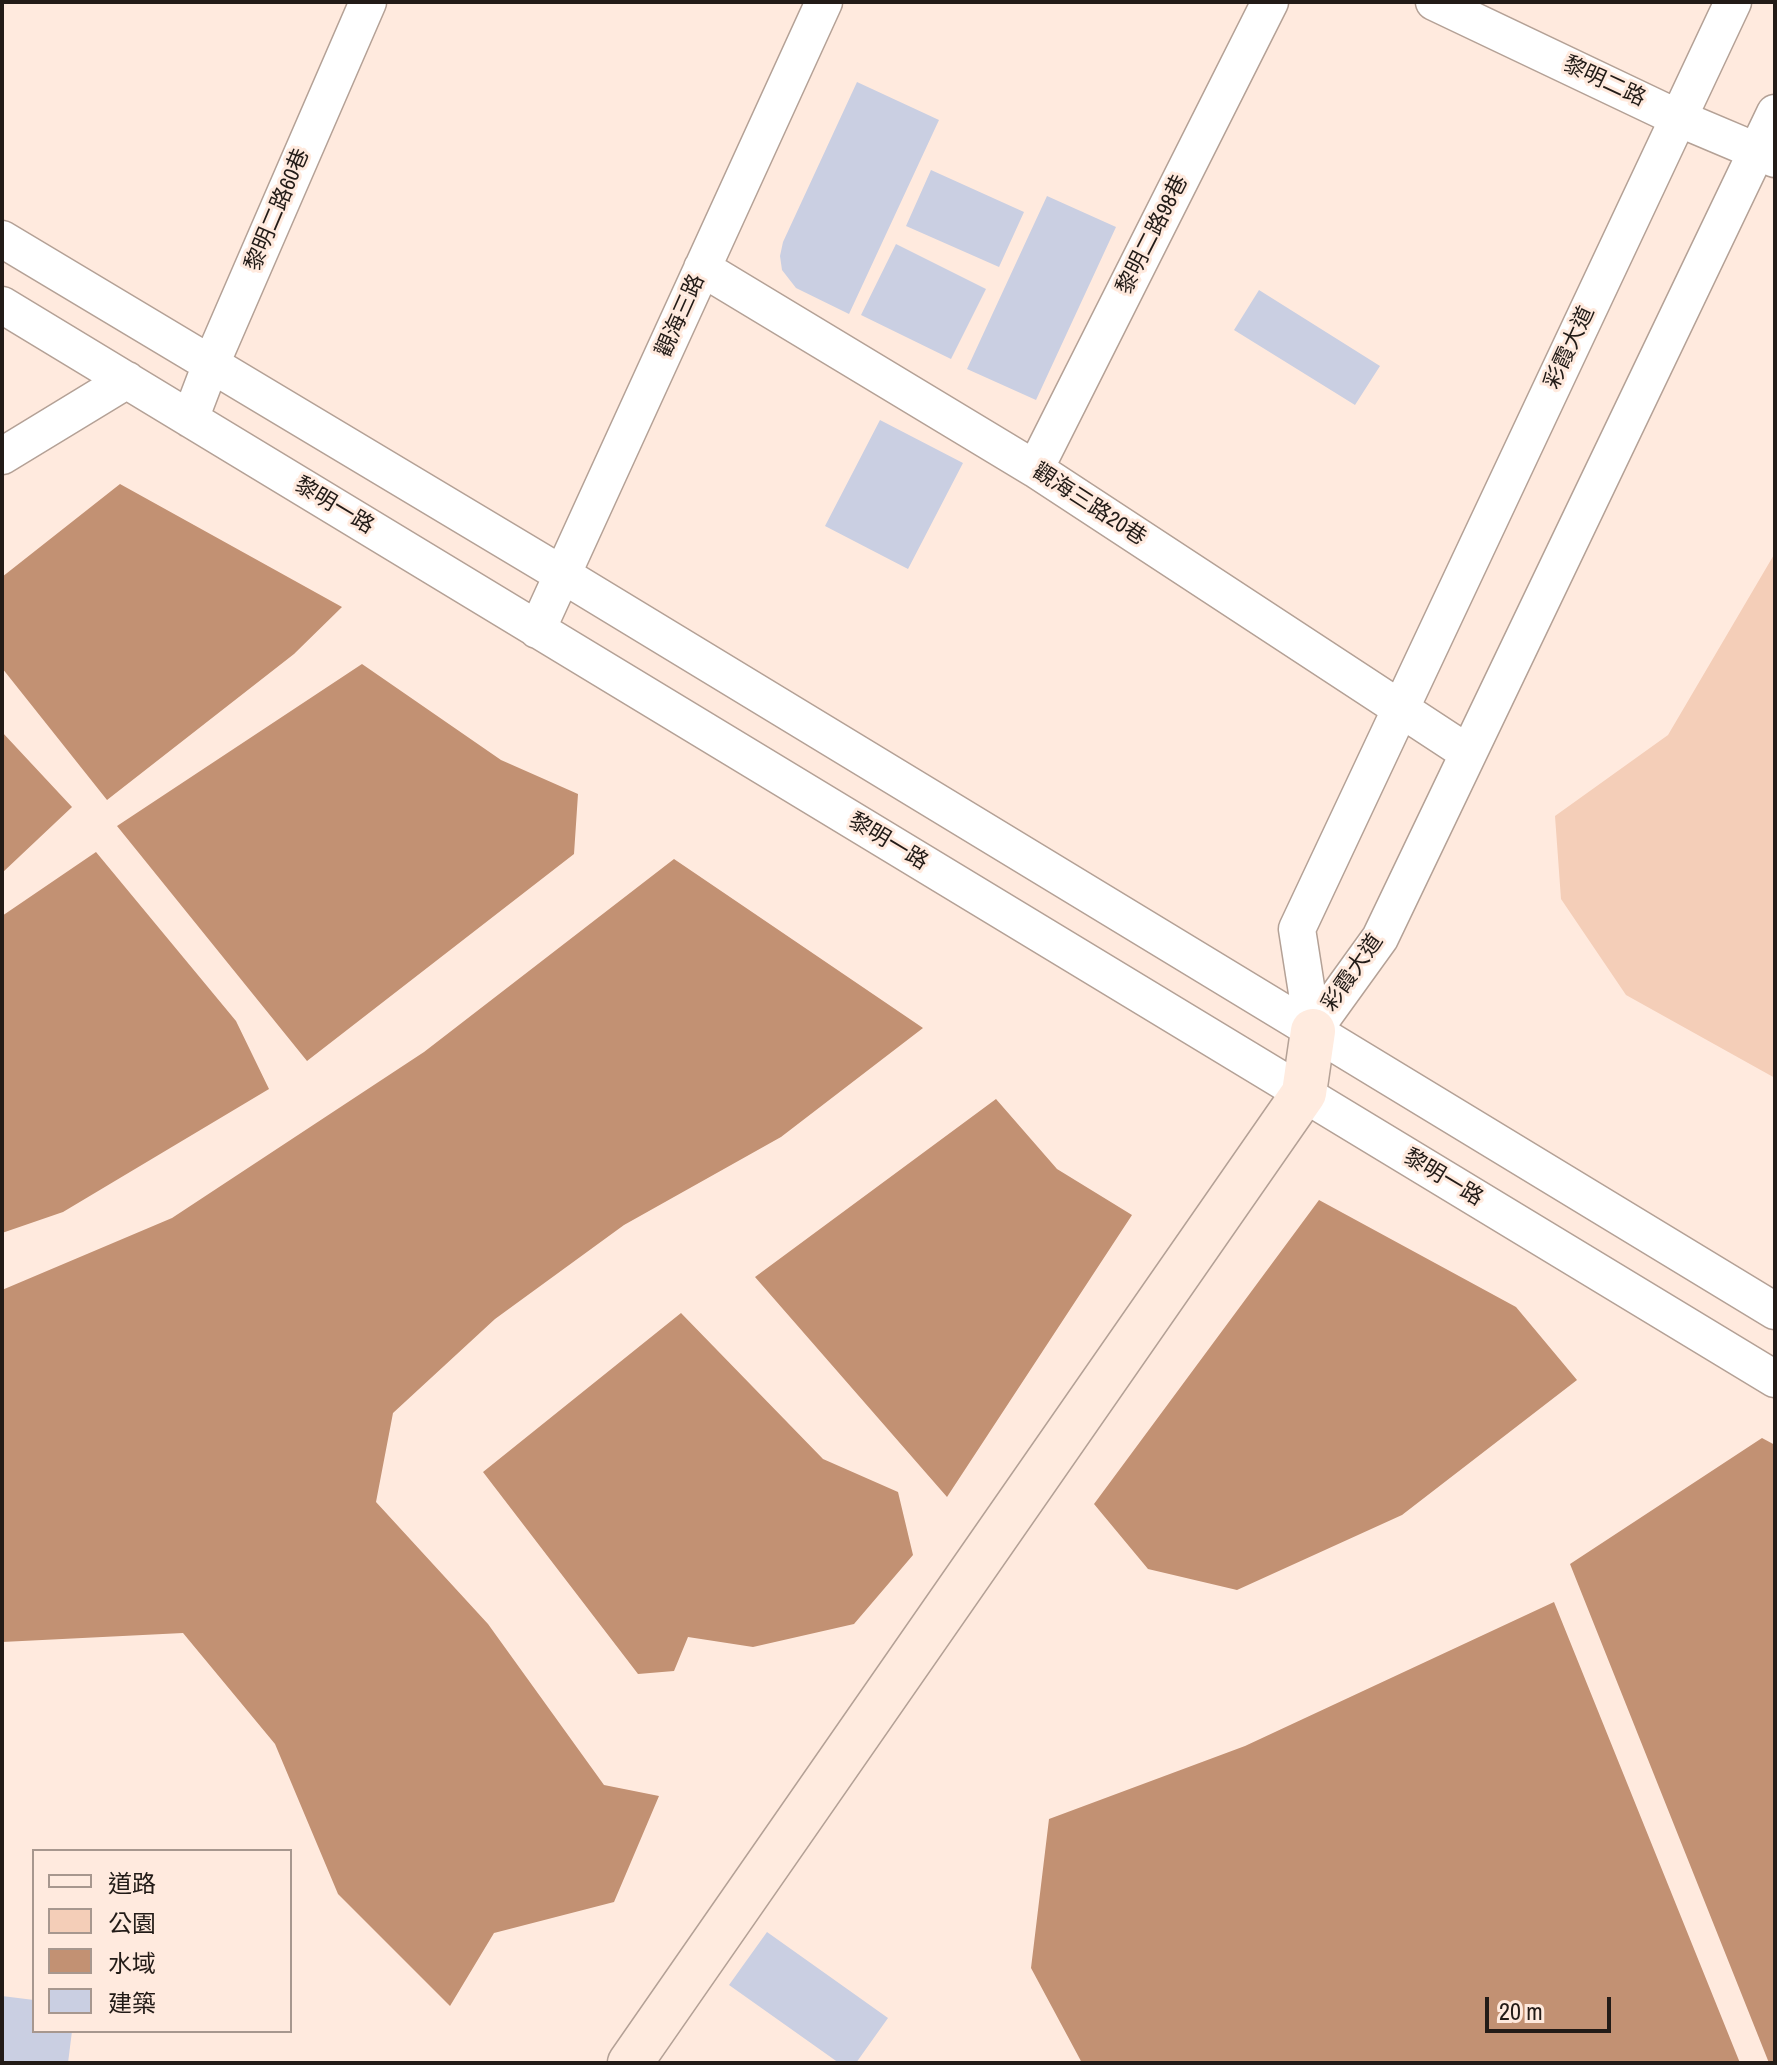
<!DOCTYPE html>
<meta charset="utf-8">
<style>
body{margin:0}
#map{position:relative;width:1777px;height:2065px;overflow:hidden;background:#ffeade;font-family:"Archivo Narrow","Noto Sans TC",sans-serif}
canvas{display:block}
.frame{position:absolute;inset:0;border:4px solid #221b17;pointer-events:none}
.legend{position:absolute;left:32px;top:1849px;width:260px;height:184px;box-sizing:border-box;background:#ffeade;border:2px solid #a7978e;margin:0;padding:10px 14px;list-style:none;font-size:24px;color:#221b17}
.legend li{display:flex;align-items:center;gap:16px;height:40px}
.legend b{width:40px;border:2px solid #a7978e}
.scale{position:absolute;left:1485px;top:1997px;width:126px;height:36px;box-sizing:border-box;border:4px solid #221b17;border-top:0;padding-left:10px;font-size:24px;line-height:28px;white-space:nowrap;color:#221b17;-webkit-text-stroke:6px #ffeade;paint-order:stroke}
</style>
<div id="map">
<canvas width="1777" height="2065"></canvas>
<div class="frame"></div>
<ul class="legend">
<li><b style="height:10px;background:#ffebdf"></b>道路</li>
<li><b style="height:22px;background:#f4ceb8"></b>公園</li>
<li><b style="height:22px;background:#c29173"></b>水域</li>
<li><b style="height:22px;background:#cacfe2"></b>建築</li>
</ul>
<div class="scale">20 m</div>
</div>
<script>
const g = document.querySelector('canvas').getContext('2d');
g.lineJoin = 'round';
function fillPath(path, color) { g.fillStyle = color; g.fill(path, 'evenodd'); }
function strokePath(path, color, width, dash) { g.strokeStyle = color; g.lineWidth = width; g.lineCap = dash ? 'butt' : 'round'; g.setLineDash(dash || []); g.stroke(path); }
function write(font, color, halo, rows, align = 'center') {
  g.font = font + ' "Archivo Narrow","Noto Sans TC",sans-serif'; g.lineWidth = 6; g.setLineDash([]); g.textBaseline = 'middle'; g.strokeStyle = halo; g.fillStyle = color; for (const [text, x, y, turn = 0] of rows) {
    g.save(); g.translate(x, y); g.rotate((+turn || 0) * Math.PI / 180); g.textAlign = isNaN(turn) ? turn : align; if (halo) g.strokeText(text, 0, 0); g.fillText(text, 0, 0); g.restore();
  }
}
const green = new Path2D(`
 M1775,553V1078L1626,995L1561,899L1555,816L1668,735Z`);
const water = new Path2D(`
 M120,484L342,607L294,654L107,800L2,668V577Z
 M362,664L501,760L578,794L574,854L307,1061L117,826Z
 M2,732L72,807L2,873Z
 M96,852L236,1021L269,1089L63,1212L2,1233V916Z
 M674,859L923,1028L781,1137L624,1225L495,1319L393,1413L376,1502L488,1624L604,1785L659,1796L614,1902L494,1933L450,2006L338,1894L275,1744L183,1633L2,1642V1290L172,1218L424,1052Z
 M996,1099L1057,1169L1132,1215L947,1497L755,1277Z
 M1319,1200L1516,1307L1577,1380L1402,1515L1237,1590L1148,1569L1094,1504Z
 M681,1313L823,1459L898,1492L913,1555L854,1624L753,1647L688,1637L674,1671L638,1674L483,1472Z
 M1762,1438L1775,1445V2063H1769L1570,1564Z
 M1554,1602L1740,2063H1082L1031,1968L1049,1819L1245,1746Z`);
const building = new Path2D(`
 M857,82L939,120L849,314L796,288L782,270L780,256L783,242Z
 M931,170L1024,212L999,267L906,226Z
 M1047,196L1116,227L1036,400L967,369Z
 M896,244L986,289L951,359L861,315Z
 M1259,290L1380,366L1355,405L1234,330Z
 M880,420L963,463L908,569L825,526Z
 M767,1932L888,2018L856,2063H839L729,1985Z
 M2,1996L34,2000V2031H72L68,2063H2Z`);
const street = new Path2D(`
 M1434,2L1678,118L1775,159
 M2,239L563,575L1775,1311
 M702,268L1035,469L1468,753
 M2,305L1775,1379
 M190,419L211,364L368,2
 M2,456L127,380
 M1035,469L1270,2
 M537,630L824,2
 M1313,1031L1297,929L1733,2
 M1313,1031L1380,938L1775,113`);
const secondary = new Path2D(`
 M630,2063L1304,1093L1313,1031`);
const streetNames = [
 ["黎明二路",1604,82,25],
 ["黎明二路60巷",278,210,-67],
 ["黎明二路98巷",1153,235,-63],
 ["觀海三路",681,316,-66],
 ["彩霞大道",1570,348,-65],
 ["觀海三路20巷",1089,505,33],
 ["黎明一路",334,506,31],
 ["黎明一路",888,842,31],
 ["彩霞大道",1353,973,-55],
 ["黎明一路",1443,1178,31]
];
fillPath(green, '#f4ceb8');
fillPath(water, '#c29173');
fillPath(building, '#cacfe2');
strokePath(street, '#b4a196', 39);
strokePath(secondary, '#b4a196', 47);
strokePath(street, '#fff', 36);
strokePath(secondary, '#ffebdf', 44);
write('22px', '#221b17', '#ffeade', streetNames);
</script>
